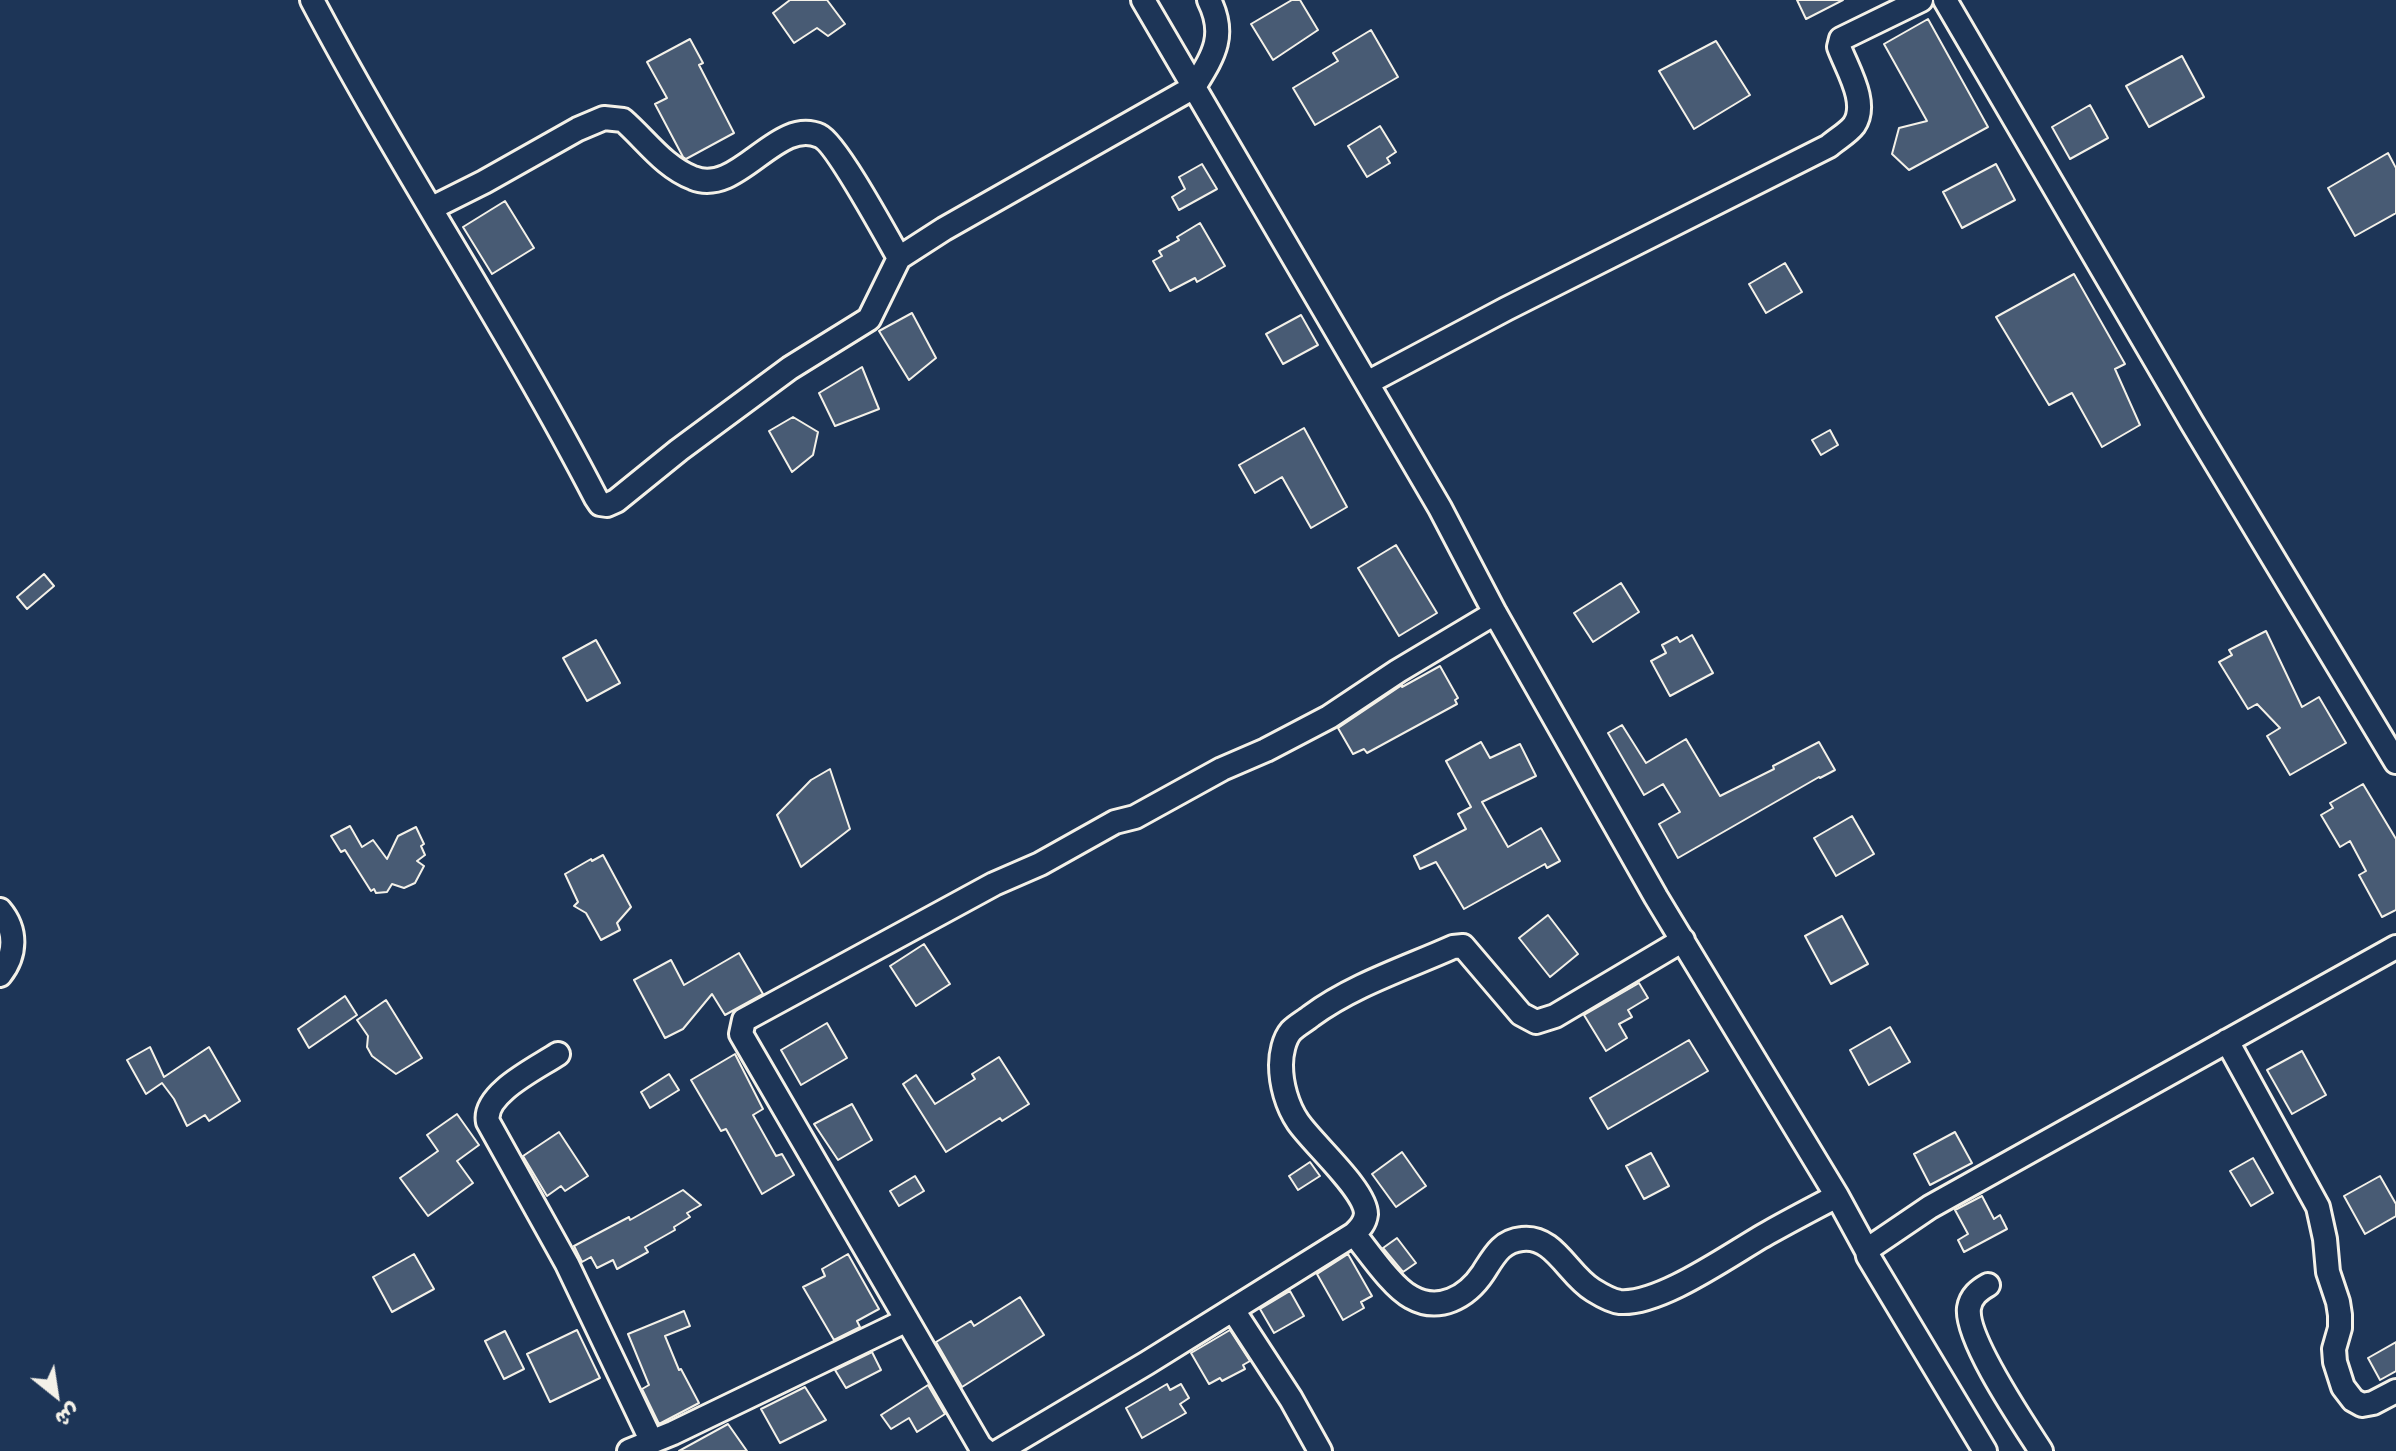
<!DOCTYPE html>
<meta charset="utf-8">
<style>
body{margin:0}
#map{position:relative;width:2396px;height:1451px;overflow:hidden;background:#1d3557;font-family:"Patrick Hand","Playpen Sans Arabic",sans-serif}
canvas{display:block}
.north{position:absolute;left:16px;top:1355px;width:80px;height:80px;-webkit-text-stroke:6px #1d3557;paint-order:stroke;rotate:150deg;font-size:22px;font-weight:700;line-height:32px;text-align:center;color:#f4f1e8}
.north::after{content:'';display:block;margin:auto;width:28px;height:36px;background:#f4f1e8;clip-path:polygon(50% 0,100% 100%,50% 72%,0 100%)}
</style>
<div id="map">
<canvas width="2396" height="1451"></canvas>
<div class="north">ش</div>
</div>
<script>
const g = document.querySelector('canvas').getContext('2d');
g.lineJoin = 'round';
function fillPath(path, color) { g.fillStyle = color; g.fill(path, 'evenodd'); }
function strokePath(path, color, width, dash) { g.strokeStyle = color; g.lineWidth = width; g.lineCap = dash ? 'butt' : 'round'; g.setLineDash(dash || []); g.stroke(path); }
const building = new Path2D(`
 M790,0H827L845,24L828,36L817,28L794,43L773,13Z
 M1292,0H1300L1318,30L1273,60L1251,24Z
 M1797,0H1843L1806,19Z
 M1928,19L1988,127L1909,170L1892,154L1899,128L1927,121L1884,44Z
 M1371,30L1398,77L1315,125L1293,88L1338,61L1333,53Z
 M690,39L703,63L699,65L734,133L686,159L683,157L655,104L667,98L647,62Z
 M1716,41L1750,95L1694,129L1659,71Z
 M2182,56L2204,97L2149,127L2126,86Z
 M2090,105L2108,138L2070,159L2052,127Z
 M1380,126L1396,152L1387,158L1390,163L1367,177L1348,146Z
 M2388,153L2396,168V213L2355,236L2328,188Z
 M1202,164L1217,189L1179,210L1172,197L1185,189L1179,177Z
 M1996,164L2015,200L1962,228L1943,192Z
 M505,201L534,248L492,274L463,227Z
 M1200,223L1225,266L1197,282L1195,278L1170,291L1153,261L1162,256L1159,251L1179,240L1177,237Z
 M1785,263L1802,292L1766,313L1749,284Z
 M2074,274L2125,364L2115,369L2140,425L2102,447L2072,393L2049,405L1996,317Z
 M912,313L936,358L909,380L879,331Z
 M1301,315L1318,345L1283,364L1266,334Z
 M862,367L879,409L835,426L819,393Z
 M793,417L818,432L813,455L792,472L769,431Z
 M1304,428L1347,507L1311,528L1282,477L1255,493L1239,465Z
 M1830,430L1838,445L1821,455L1812,440Z
 M1396,545L1437,613L1399,636L1358,568Z
 M44,574L54,586L27,609L17,597Z
 M1621,583L1639,612L1593,642L1574,613Z
 M2266,631L2302,707L2319,697L2346,743L2290,775L2267,736L2280,728L2257,704L2248,709L2219,662L2232,655L2229,650Z
 M1692,635L1713,673L1670,696L1651,661L1666,653L1662,645L1677,637L1680,642Z
 M596,640L620,683L587,701L563,658Z
 M1440,666L1458,698L1455,700L1457,704L1367,753L1364,749L1353,754L1338,728L1402,685V687Z
 M1622,725L1646,763L1686,739L1720,796L1774,769L1773,766L1819,742L1835,770L1820,778L1819,777L1678,858L1659,824L1680,812L1663,784L1644,795L1608,733Z
 M1481,742L1490,758L1520,744L1536,776L1482,802L1508,847L1541,828L1560,861L1547,868L1545,864L1464,909L1436,862L1420,869L1414,856L1466,829L1458,814L1471,807L1446,761Z
 M830,769L850,829L801,867L777,815L811,780Z
 M2363,784L2396,839V910L2382,917L2359,875L2366,871L2350,841L2340,847L2321,815L2333,808L2330,803Z
 M1852,816L1874,854L1836,876L1814,838Z
 M350,826L362,847L373,840L387,859L398,836L416,827L424,844L421,846L425,855L417,861L424,866L415,883L404,888L392,884L387,892L376,893L374,889L371,891L345,850L341,852L331,836Z
 M603,855L631,907L617,923L620,930L601,940L586,913L574,906L578,902L565,874L591,859L592,861Z
 M1548,915L1578,954L1550,977L1519,938Z
 M1842,916L1868,964L1831,984L1805,936Z
 M924,944L950,984L916,1006L890,966Z
 M739,953L763,994L725,1015L712,994L683,1029L665,1038L634,980L671,960L684,985Z
 M1639,983L1648,998L1628,1010L1632,1017L1619,1024L1627,1038L1606,1051L1584,1015Z
 M345,996L357,1015L309,1048L298,1029Z
 M386,1000L422,1058L396,1074L372,1056L367,1047L368,1036L357,1020Z
 M827,1023L847,1058L801,1085L781,1050Z
 M1890,1027L1910,1062L1869,1085L1850,1050Z
 M1689,1040L1708,1071L1608,1129L1590,1098Z
 M150,1047L164,1077L209,1047L240,1101L209,1121L205,1115L187,1126L174,1099L162,1083L146,1094L127,1060Z
 M2302,1051L2326,1095L2292,1114L2267,1070Z
 M735,1054L763,1109L753,1115L776,1156L782,1154L794,1175L762,1194L726,1129L721,1131L691,1080Z
 M999,1057L1029,1104L1002,1121L1000,1118L946,1152L903,1084L916,1075L935,1104L975,1079L972,1074Z
 M669,1074L679,1090L650,1108L641,1092Z
 M852,1104L872,1140L838,1160L814,1124Z
 M457,1114L479,1145L457,1161L473,1183L428,1216L400,1178L438,1151L427,1135Z
 M559,1132L588,1176L565,1191L561,1186L547,1196L523,1156Z
 M1955,1132L1972,1163L1930,1185L1914,1154Z
 M1402,1152L1426,1186L1396,1207L1372,1174Z
 M1651,1153L1669,1186L1644,1199L1626,1166Z
 M2253,1158L2273,1193L2251,1206L2230,1171Z
 M1310,1162L1320,1176L1298,1190L1289,1176Z
 M915,1176L924,1191L899,1206L890,1191Z
 M2380,1176L2396,1204V1216L2365,1234L2344,1196Z
 M683,1190L701,1205L687,1213L690,1217L674,1227L675,1230L645,1247L648,1252L617,1269L613,1260L597,1268L591,1257L582,1262L574,1246L629,1217L630,1220Z
 M1982,1196L1994,1219L2000,1215L2007,1229L1964,1252L1958,1240L1968,1234L1955,1210Z
 M1397,1238L1416,1263L1403,1272L1383,1248Z
 M414,1254L434,1289L392,1312L373,1277Z
 M848,1254L879,1309L857,1321L860,1327L834,1340L803,1287L825,1276L822,1269Z
 M1348,1254L1372,1296L1361,1302L1364,1308L1343,1320L1317,1274Z
 M1290,1291L1304,1316L1274,1333L1260,1309Z
 M1020,1297L1044,1335L962,1387L936,1342L971,1321L974,1326Z
 M684,1311L690,1326L665,1336L679,1370L681,1369L699,1403L659,1424L642,1389L649,1385L628,1334Z
 M577,1330L600,1378L550,1402L527,1354Z
 M1230,1330L1250,1361L1243,1365L1245,1369L1222,1381L1220,1378L1209,1384L1191,1353Z
 M505,1331L524,1369L504,1379L485,1341Z
 M2396,1342V1371L2380,1380L2368,1358Z
 M872,1352L881,1370L846,1388L835,1370Z
 M1167,1384L1170,1390L1181,1384L1189,1398L1180,1404L1186,1413L1142,1438L1126,1408Z
 M928,1385L945,1414L917,1432L909,1418L891,1429L881,1415Z
 M805,1387L826,1420L780,1443L761,1409Z
 M728,1424L747,1451H679Z`);
const minor = new Path2D(`
 M312,0C401,169 508,328 596,498L600,504L607,505L616,501L679,450L790,368L869,319L899,258L944,229L1194,87C1213,56 1227,36 1209,0
 M1143,0L1440,508L1495,613L1656,897L1837,1196L1867,1251
 M1945,0L2192,423L2396,762
 M432,208L484,182L578,129L604,118L623,120C646,140 664,167 693,178C738,197 777,116 820,136C836,143 887,237 899,258
 M1367,383L1506,309L1829,146C1837,139 1848,133 1854,125C1869,103 1847,69 1839,47L1841,39L1921,0
 M0,910C17,930 16,955 0,975
 M2227,1041L2318,1207L2325,1239L2328,1272L2338,1302L2340,1315V1328L2334,1349L2335,1362L2343,1387L2353,1400L2362,1405L2373,1403L2396,1391
 M558,1054C537,1068 482,1094 488,1122L567,1264L652,1442
 M1354,1234C1368,1251 1392,1287 1411,1297C1439,1313 1467,1297 1483,1273C1494,1256 1501,1241 1522,1239C1554,1235 1568,1275 1593,1290C1601,1295 1611,1301 1620,1302C1661,1305 1732,1253 1768,1233C1791,1220 1814,1208 1837,1196
 M1988,1285C1979,1290 1971,1296 1969,1308C1965,1338 2023,1423 2041,1451
 M1233,1310L1291,1399L1320,1451
 M629,1451L673,1433L907,1320
 M986,1451L980,1446L741,1034L744,1020L994,884L1040,864L1115,822L1135,817L1222,769L1266,750L1329,717L1398,671L1495,613
 M999,1451L1147,1363L1354,1234C1360,1228 1365,1223 1366,1214C1366,1190 1313,1144 1298,1122C1287,1106 1281,1084 1281,1065C1281,1054 1284,1039 1291,1031C1297,1025 1305,1021 1311,1016C1353,985 1406,968 1453,947L1463,946L1521,1014L1536,1022L1555,1016L1683,940
 M1985,1451L1868,1256L1867,1251L1871,1247L1930,1207L2396,947`);
fillPath(building, '#485b74');
strokePath(building, '#f4f1e8', 2);
strokePath(minor, '#f4f1e8', 28);
strokePath(minor, '#1d3557', 22);
</script>
